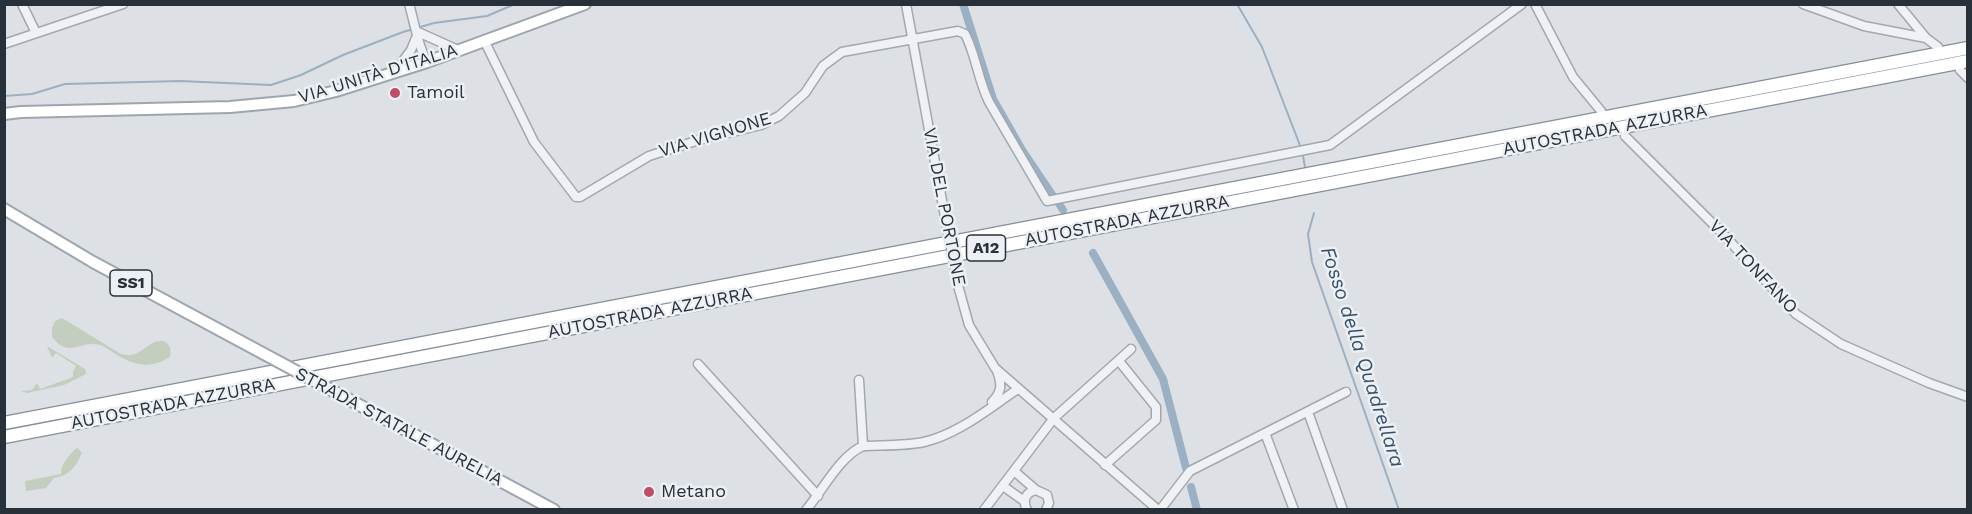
<!DOCTYPE html>
<meta charset="utf-8">
<style>
body{margin:0}
#map{position:relative;width:1972px;height:514px;overflow:hidden;background:#dde1e5;font-family:"Work Sans",sans-serif}
canvas{display:block}
.frame{position:absolute;inset:0;border:6px solid #28303a;pointer-events:none}
</style>
<div id="map">
<canvas width="1972" height="514"></canvas>
<div class="frame"></div>
</div>
<script>
const g = document.querySelector('canvas').getContext('2d');
g.lineJoin = 'round';
function fillPath(path, color) { g.fillStyle = color; g.fill(path, 'evenodd'); }
function strokePath(path, color, width, dash) { g.strokeStyle = color; g.lineWidth = width; g.lineCap = dash ? 'butt' : 'round'; g.setLineDash(dash || []); g.stroke(path); }
function write(font, color, halo, rows, align = 'center') {
  g.font = font + ' "Work Sans",sans-serif'; g.lineWidth = 5; g.setLineDash([]); g.textBaseline = 'middle'; g.strokeStyle = halo; g.fillStyle = color; for (const [text, x, y, turn = 0] of rows) {
    g.save(); g.translate(x, y); g.rotate((+turn || 0) * Math.PI / 180); g.textAlign = isNaN(turn) ? turn : align; if (halo) g.strokeText(text, 0, 0); g.fillText(text, 0, 0); g.restore();
  }
}
const green = new Path2D(`
 M62,318L121,354C125,354 128,356 131,355C142,354 156,334 167,343C171,347 171,351 170,357C151,369 135,366 117,355C112,352 106,347 100,345C80,340 69,359 52,337V328L55,321Z
 M47,346L85,369L86,374L64,385L27,393L21,391L32,390L37,383L40,389L73,377V372L76,366L56,353L52,358Z
 M78,448L82,453C76,467 69,476 54,478L46,488L26,491L25,481L61,474C60,465 69,456 75,449Z`);
const stream = new Path2D(`
 M1237,4L1262,47L1301,148
 M4,96L32,94L65,84L180,81L271,85L301,75L343,55L403,32L434,23L487,16L515,4
 M1303,156L1305,167
 M1314,213L1308,234L1312,262L1399,510`);
const canal = new Path2D(`
 M963,4L993,99L1022,150L1053,196
 M1058,202L1063,210
 M1093,253L1163,379L1186,468
 M1191,487L1197,510`);
const minor = new Path2D(`
 M22,4L36,33
 M409,4C415,24 417,44 427,62
 M906,4L943,206
 M1535,4L1573,77L1601,111
 M1803,4L1864,26L1926,38L1938,47
 M1898,4L1926,38
 M418,32L458,50
 M484,40L534,142L576,197H580L649,156L699,140L761,125L779,116L805,93L823,66L842,52L958,31L965,34C976,55 978,80 989,102L1047,201L1330,145L1522,4
 M4,44L123,4
 M1960,70L1968,78
 M395,72L411,50L418,33
 M1625,136L1725,236L1796,314L1841,344L1929,383L1968,397
 M959,289L969,325L995,368L1158,510
 M698,364L818,496
 M859,380L863,446C883,445 905,446 924,442C959,434 989,408 1018,389
 M992,402C1002,392 1002,384 997,371
 M1308,412L1343,510
 M1265,433L1294,510
 M1105,465L1156,420V407L1119,361
 M1014,471L1036,490
 M1003,486L1024,501
 M806,510C823,490 840,456 863,446
 M984,510L1054,418L1131,349
 M1027,510C1022,500 1026,492 1036,490L1047,495L1049,503L1046,510
 M1160,510L1190,471L1346,392`);
const major = new Path2D(`
 M4,114L21,112L230,107L294,101L336,91L427,62L585,4
 M4,209L93,262L240,341
 M374,413L554,510`);
const highway = new Path2D(`
 M4,423L1968,48
 M4,437L1968,61`);
const minorBridge = new Path2D(`
 M943,206L959,289`);
const majorBridge = new Path2D(`
 M240,341L374,413`);
const markers = [
 [395,93,6,"#bf4d65"],
 [649,492,6,"#bf4d65"]
];
const shields = [
 [986,248,39],
 [131,283,42]
];
const shieldNames = [
 ["A12",986,248],
 ["SS1",131,283]
];
const streetNames = [
 ["VIA UNITÀ D'ITALIA",378,74,-17],
 ["AUTOSTRADA AZZURRA",1605,130,-11],
 ["VIA VIGNONE",715,135,-17],
 ["VIA DEL PORTONE",944,207,79],
 ["AUTOSTRADA AZZURRA",1127,221,-11],
 ["VIA TONFANO",1753,267,47],
 ["AUTOSTRADA AZZURRA",650,313,-11],
 ["AUTOSTRADA AZZURRA",173,404,-11],
 ["STRADA STATALE AURELIA",399,427,28]
];
const poiNames = [
 ["Tamoil",407,93],
 ["Metano",661,492]
];
const waterNames = [
 ["Fosso della Quadrellara",1362,357,72]
];
fillPath(green, '#c4cebf');
strokePath(stream, '#9bb0c2', 2);
strokePath(canal, '#9bb0c2', 8);
strokePath(minor, '#a3a8ae', 11);
strokePath(major, '#9da6af', 14);
strokePath(highway, '#868f9a', 15);
strokePath(minor, '#eff1f4', 8);
strokePath(major, '#fff', 10);
strokePath(highway, '#fff', 12);
strokePath(minorBridge, '#a3a8ae', 11, []);
strokePath(majorBridge, '#9da6af', 14, []);
strokePath(minorBridge, '#eff1f4', 8);
strokePath(majorBridge, '#fff', 10);
for (const [x, y, r, color] of markers) { const dot = new Path2D(); dot.arc(x, y, r, 0, 2 * Math.PI); g.fillStyle = color; g.fill(dot); strokePath(dot, '#eceff3', 2); }
for (const [x, y, w] of shields) { const box = new Path2D(); box.roundRect(x - w / 2, y - 13, w, 26, 4.5); g.fillStyle = '#eceff3'; g.fill(box); strokePath(box, '#28303a', 1.5); }
write('bold 16px', '#28303a', null, shieldNames);
write('18px', '#28303a', '#eceff3', streetNames);
write('18px', '#28303a', '#eceff3', poiNames, 'left');
write('italic 20px', '#375069', '#eceff3', waterNames);
</script>
